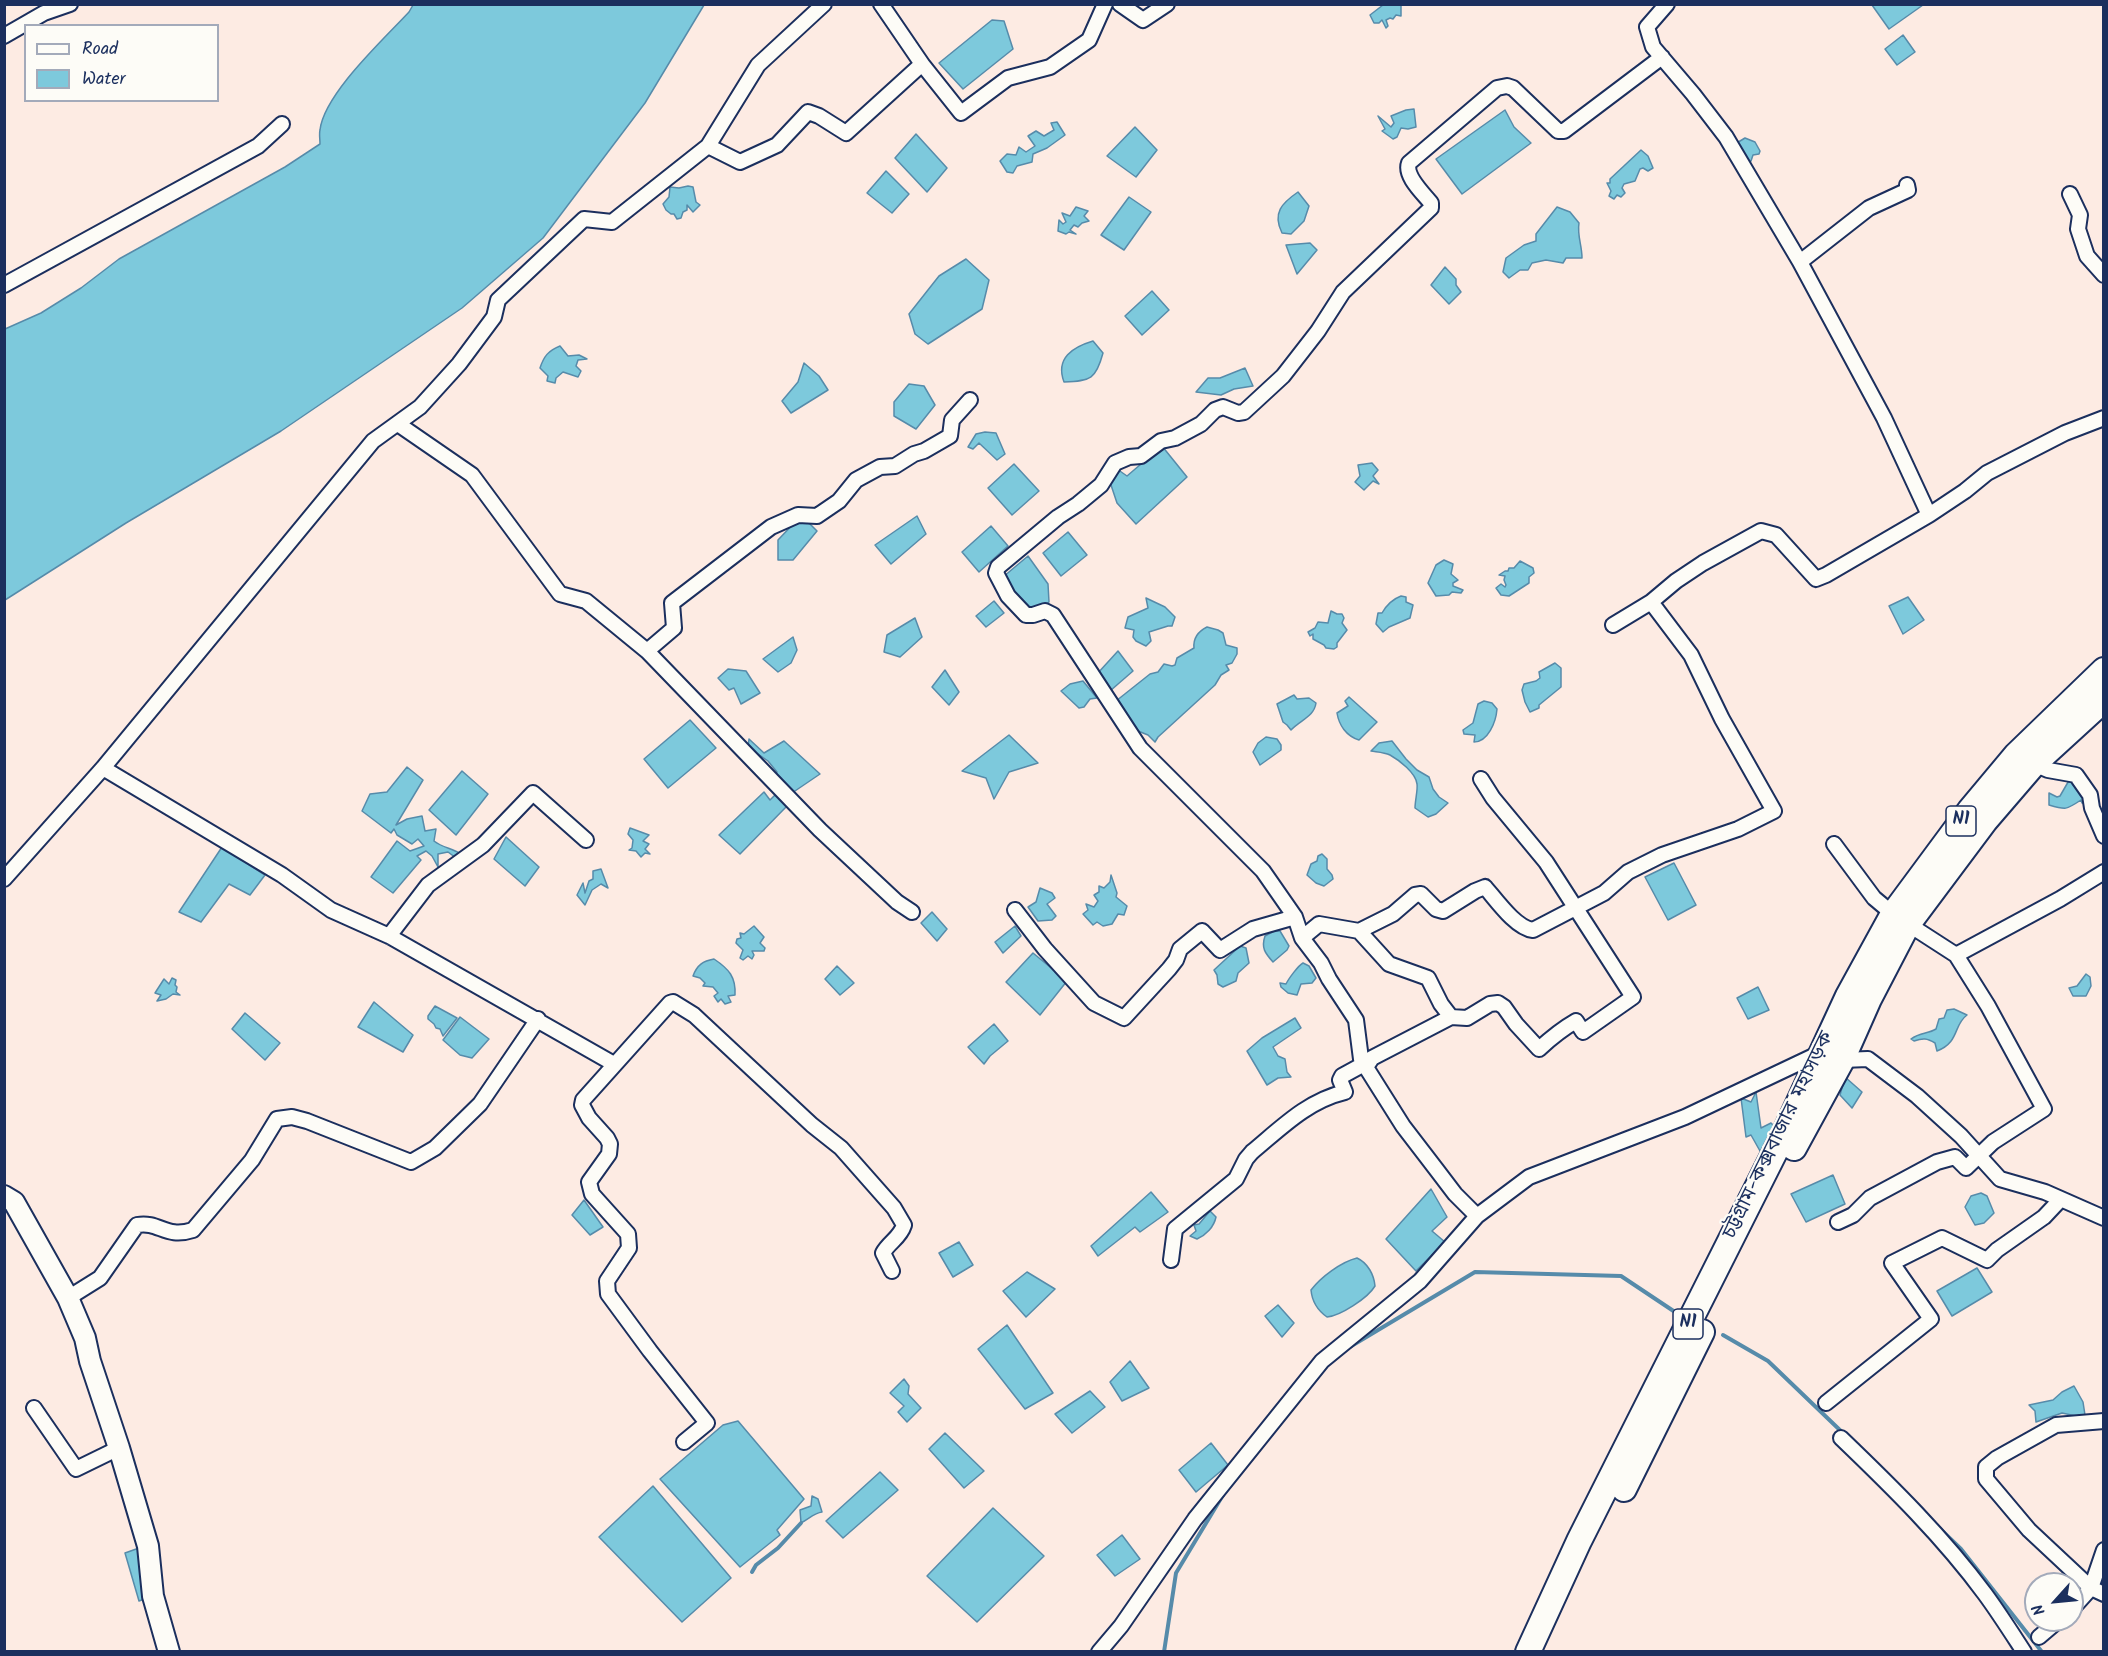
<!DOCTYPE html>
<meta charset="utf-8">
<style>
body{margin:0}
#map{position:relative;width:2108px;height:1656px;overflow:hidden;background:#fdebe3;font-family:Kalam,sans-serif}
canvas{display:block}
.frame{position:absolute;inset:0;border:6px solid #1b2f5e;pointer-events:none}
.legend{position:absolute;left:24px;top:24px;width:195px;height:78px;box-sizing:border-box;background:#fdfcf7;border:2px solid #a3aaba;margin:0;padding:8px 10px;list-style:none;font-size:18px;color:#1b2f5e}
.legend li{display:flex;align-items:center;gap:12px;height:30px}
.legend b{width:30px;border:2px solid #a3aaba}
.north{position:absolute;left:2024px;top:1572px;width:60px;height:60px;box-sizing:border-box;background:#fdfcf7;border:2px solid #a3aaba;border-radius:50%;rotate:243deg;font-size:16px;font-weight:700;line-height:24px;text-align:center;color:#1b2f5e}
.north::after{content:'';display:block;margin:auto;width:21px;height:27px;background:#1b2f5e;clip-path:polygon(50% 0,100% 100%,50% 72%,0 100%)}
</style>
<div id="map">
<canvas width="2108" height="1656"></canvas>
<div class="frame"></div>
<ul class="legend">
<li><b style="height:8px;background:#fdfcf7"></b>Road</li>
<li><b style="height:16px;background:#7dc9dc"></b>Water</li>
</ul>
<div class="north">N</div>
</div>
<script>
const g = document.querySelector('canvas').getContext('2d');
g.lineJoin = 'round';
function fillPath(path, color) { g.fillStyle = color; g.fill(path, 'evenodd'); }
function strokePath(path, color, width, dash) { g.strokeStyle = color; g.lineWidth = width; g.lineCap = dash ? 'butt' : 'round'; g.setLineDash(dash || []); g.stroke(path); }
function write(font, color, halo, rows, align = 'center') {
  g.font = font + ' Kalam,"Noto Sans Bengali",sans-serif'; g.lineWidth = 4.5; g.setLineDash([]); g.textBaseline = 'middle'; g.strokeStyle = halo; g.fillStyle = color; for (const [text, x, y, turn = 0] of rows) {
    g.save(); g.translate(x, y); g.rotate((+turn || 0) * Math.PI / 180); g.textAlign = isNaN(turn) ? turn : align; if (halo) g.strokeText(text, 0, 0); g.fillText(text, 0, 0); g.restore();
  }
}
const water = new Path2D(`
 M413,5H704L645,103L543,238L462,308L281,431L126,523L5,600V329L41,313L81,288L119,259L285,167L320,144C320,139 319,134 320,130C324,94 384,39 409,12Z
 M1383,5H1401V16L1396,15L1393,19L1390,18L1386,20L1388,26L1386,28L1382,20L1379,23H1374L1370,15Z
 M1872,5H1923L1889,29Z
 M992,20L1004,21L1013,49L963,89L939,63Z
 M1903,35L1915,52L1897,65L1885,49Z
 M1414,109L1416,127L1408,129L1401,128L1397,137L1393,139L1382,131L1385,129L1378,116L1391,127L1394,123L1391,116L1406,110Z
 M1505,110L1514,127L1531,143L1462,194L1436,159Z
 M1057,122L1065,135L1047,148L1033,154L1032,162L1017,166L1013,173L1007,172L1000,161L1007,154L1016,155L1019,147L1026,152L1035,146L1028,136L1036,131L1044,136L1054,130L1051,123Z
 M1135,127L1157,150L1136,177L1107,156Z
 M916,134L947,168L927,192L895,158Z
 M1745,138L1755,142L1760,151L1759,154L1753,155L1751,161L1744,160L1735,144Z
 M1641,150L1648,156L1653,168L1648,171L1643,168L1640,169L1635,181L1624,184L1622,188L1625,193L1621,197L1617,195L1614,199L1609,196L1611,191L1607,183H1610V179Z
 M886,171L909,194L892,213L867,193Z
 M688,186L693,187L696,202L700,205L693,212L687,205V210L683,212L681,218L677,219L674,214H671L666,210L663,204L669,197L670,187L679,188Z
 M1298,192L1309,206L1304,221L1291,234L1282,233C1272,213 1282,203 1298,192Z
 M1129,197L1151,212L1124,250L1101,235Z
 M1076,207L1088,211L1084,216L1089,221L1082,223L1078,227L1074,225L1070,230L1076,234L1069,232L1066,234L1058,231L1059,220L1063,224L1066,222L1062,213L1070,216Z
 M1557,207L1570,212L1579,223C1577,236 1582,245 1582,258H1566L1563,263L1546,260L1532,263L1528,270H1520L1509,278L1503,272L1506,258L1524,245L1536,241V234Z
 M1310,243L1317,250L1297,274L1286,245Z
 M966,259L989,280L982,309L928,344L915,334L909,314L939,276Z
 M1445,267L1456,279V285L1461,292L1449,304L1431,285Z
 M1152,291L1169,310L1142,335L1125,316Z
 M1093,341L1103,353C1096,379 1091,381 1064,382C1055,358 1073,347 1093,341Z
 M560,346L568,356L579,355L587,359L578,360L576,366L581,371L578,377L563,372L556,378L555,383L547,381L548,376L540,368C544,356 548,351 560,346Z
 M804,363L819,376L828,390L791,413L782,401L798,382Z
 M1245,368L1253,386L1234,389L1221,395L1196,392L1208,378H1220Z
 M909,384L924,386L935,405L916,429L894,416V402Z
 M985,432L996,433L1005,454L997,460L979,443L973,449L968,447L976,434Z
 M1162,446L1187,477L1136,524L1117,503L1109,479L1117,469L1127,476Z
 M1372,463L1378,470L1373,476L1379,484L1373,481L1364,490L1355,482L1360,476L1358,465Z
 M1014,464L1039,491L1012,515L988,488Z
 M917,516L926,534L891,564L875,545Z
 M796,521H807L817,531L793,560H778V540Z
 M991,526L1008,546L979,572L962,552Z
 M1068,532L1087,555L1061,576L1043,553Z
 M1028,556L1048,584L1049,602L1043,607L1026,608L1003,577Z
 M1444,560L1453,564L1451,574L1458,580L1453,583V586L1463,590L1461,593L1452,592L1449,595L1436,596L1428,583L1436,565Z
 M1520,561L1533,568L1534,573L1529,577V583L1509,596L1501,595L1496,588L1501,584L1505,587L1506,585L1504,580L1505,576L1499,575L1505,571H1508L1509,568H1514Z
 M1401,596L1406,597V602L1413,605L1410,618L1389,627L1383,632L1376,624L1378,613H1382C1386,606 1393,599 1401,596Z
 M1908,597L1924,620L1903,634L1889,606Z
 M1146,598L1165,607L1175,617L1172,626H1168L1149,632L1151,641L1146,646L1136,641L1133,637L1134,630L1125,628L1128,617L1148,608Z
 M994,601L1004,613L986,627L976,616Z
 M1331,611L1337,614H1342L1344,618L1342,623L1347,630L1337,643V647L1334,649L1326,648L1324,645L1313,639V634L1310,636L1308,632L1315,628L1318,622L1328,623Z
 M915,618L922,637L900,657L884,652L887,635Z
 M1207,627L1218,630L1223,633L1226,645L1237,648V654L1232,663L1226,665L1229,670L1221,675L1215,685L1158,737L1155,742L1148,735L1138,731L1116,701L1150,674L1158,672L1164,664L1172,666L1175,665L1177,658L1194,648C1193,638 1199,631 1207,627Z
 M793,637L797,650L791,663L778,672L763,659Z
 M1118,651L1133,671L1110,691L1097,674Z
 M1555,663L1561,668V687L1539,705V708L1530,712L1525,702L1522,690L1524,684L1536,681L1540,678L1539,672Z
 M728,669L746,671L760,693L741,704L734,688L729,690L718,678Z
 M945,670L959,692L949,705L932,687Z
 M1083,681L1097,698L1090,699L1084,707L1079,708L1061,691L1070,684Z
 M1294,695L1297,699L1309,698L1316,703C1314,717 1300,720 1291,730L1287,725L1283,722L1277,704Z
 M1349,697L1377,722L1359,740C1346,736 1339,725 1337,713L1348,706L1345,701Z
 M1484,701L1492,703L1497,709C1496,722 1488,742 1474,742L1475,735L1464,734L1463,730L1473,723L1478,704Z
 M690,720L716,748L668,788L644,759Z
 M1009,735L1038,763L1009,772L994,799L986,778L962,771Z
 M1266,737L1277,739L1281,745V750L1260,765L1253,752L1258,743Z
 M749,739L764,753L784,741L820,774L792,793L774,777L777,772L768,761L748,747Z
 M1392,741L1406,759L1417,770L1429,777L1433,789L1439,797L1448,803L1436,814L1428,817L1415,808C1415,801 1418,789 1417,784C1416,773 1399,760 1390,755C1384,752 1377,752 1371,751L1379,743Z
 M407,767L423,780L396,825L407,819L422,816L425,831L436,829L434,841C443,848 452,848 461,854L456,858L448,852L438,854V867L432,856L426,851L417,856L421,860L393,893L371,877L397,841L410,851L424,846L418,839L412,844L397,835L394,829L391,833L362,811L370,794L387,792Z
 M462,771L488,794L456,835L429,810Z
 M2071,777L2089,804L2082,803L2081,800C2066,810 2066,810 2049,805V793L2057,797L2060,796Z
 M764,792L770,800L776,794L787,806L740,854L719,835Z
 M630,828L649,835L643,841L649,844L645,849L650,854L645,853L641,857L636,851L629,850L632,848L633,840L628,834Z
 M506,837L539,867L525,886L494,859Z
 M222,847L265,875L250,895L229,884L201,922L179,912Z
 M1322,854L1327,859V869L1332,875L1333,879L1324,886L1316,883L1307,875L1311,864L1317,861L1318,856Z
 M1674,863L1696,905L1668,920L1645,877Z
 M601,869L608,888L601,884L592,890L585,905L577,895L583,883L585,893L589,881L593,879V871Z
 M1111,875L1117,893L1116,897L1127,906L1124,915L1118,914L1112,924L1103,926L1097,922L1093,925L1083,914L1088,910L1086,904L1094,907L1098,901L1094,895L1099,892V886L1104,888L1110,882Z
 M1040,888L1052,893L1055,898L1047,904L1056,916L1052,920L1038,921L1028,907L1036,902Z
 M932,912L947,929L937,941L921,923Z
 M754,926L764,937L760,943L765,948L764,951H752L754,955L752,959L748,956L743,960L740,958L743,950L736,943L737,939L741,938L740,933L744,934Z
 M1015,926L1021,936L1003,953L995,942Z
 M1274,931H1280L1289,946L1287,950L1273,962C1265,953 1261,948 1265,936Z
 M1240,946L1246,948L1249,963L1238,973L1236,981L1223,987L1218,984L1217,975L1214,970Z
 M1033,953L1067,981L1040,1015L1006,982Z
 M714,959C729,969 736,977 735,995L728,996L731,1002L725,1004L721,999L718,1002L714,996L718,993L713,987L703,986L705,983L700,978L693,976C697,965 703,961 714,959Z
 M1303,963L1309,966L1316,978L1312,983L1301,984L1297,995L1288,993L1281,987L1280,983L1286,984C1289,978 1298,966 1303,963Z
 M837,966L854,983L840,995L825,979Z
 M2086,974L2090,977L2091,986L2086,996H2073L2069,988L2077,986Z
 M172,978L176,980L175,985L177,987L176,992L180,995L173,994L166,999L157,1001L161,995L155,993L164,979L169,984Z
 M1758,987L1769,1010L1748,1019L1737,998Z
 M374,1002L413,1035L403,1052L358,1027Z
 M435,1006L457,1018L443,1036L440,1029L436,1028L434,1024L428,1019V1016Z
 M1954,1009L1967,1015C1953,1025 1960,1042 1937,1051L1935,1043C1927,1038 1923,1038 1914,1041L1911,1039C1920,1032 1928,1034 1936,1029L1939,1019L1944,1018L1947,1010Z
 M245,1013L280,1043L265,1060L232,1029Z
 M460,1017L489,1039L472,1058L460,1055L443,1040Z
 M1295,1018L1301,1028L1273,1047L1278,1056L1285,1059L1287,1072L1291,1077L1278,1078L1267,1085L1247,1051L1262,1038Z
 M994,1024L1008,1041L990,1056L984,1064L968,1047Z
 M1845,1077L1862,1092L1852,1108L1840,1095Z
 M1756,1092L1761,1128L1771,1123L1775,1127L1765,1149L1760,1151L1751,1135L1746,1137L1741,1098L1751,1102Z
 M1833,1175L1845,1204L1806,1222L1791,1194Z
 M1431,1189L1447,1217L1432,1231L1445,1242L1416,1271L1386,1239Z
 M1151,1192L1168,1212L1140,1232L1135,1227L1098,1256L1091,1246Z
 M1981,1193L1987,1196L1994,1213L1984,1223L1975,1225L1965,1207L1971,1196Z
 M584,1200L603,1227L590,1235L572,1215Z
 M1210,1211L1216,1217C1214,1227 1206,1235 1197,1239L1190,1236L1196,1231L1194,1225L1199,1224Z
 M959,1242L973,1265L953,1277L939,1253Z
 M1357,1258C1368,1263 1374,1275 1375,1286C1368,1298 1340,1316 1327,1317C1317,1310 1312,1301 1311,1290C1321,1277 1341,1262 1357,1258Z
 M1977,1268L1992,1292L1952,1316L1937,1291Z
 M1027,1272L1055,1289L1026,1317L1003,1291Z
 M1278,1305L1294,1323L1282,1337L1265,1316Z
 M1007,1325L1053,1393L1025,1409L978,1349Z
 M1130,1361L1149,1388L1122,1401L1110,1382Z
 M904,1379L909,1386L908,1394L921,1408L907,1422L898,1412L904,1406L890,1393Z
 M2074,1386L2083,1402L2085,1415L2076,1416L2062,1413L2036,1422L2035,1411L2029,1405L2053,1400L2062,1392Z
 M1090,1391L1105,1407L1072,1433L1055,1414Z
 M738,1421L804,1499L777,1530L780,1535L740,1567L660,1479L723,1425Z
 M945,1433L984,1471L964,1488L929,1449Z
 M1211,1443L1228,1465L1196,1492L1179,1470Z
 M880,1472L898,1490L843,1538L826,1521Z
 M653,1486L731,1578L682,1622L599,1537Z
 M812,1496L818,1499L822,1512C814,1513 809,1519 801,1523L800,1510L811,1506Z
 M993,1508L1044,1556L977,1622L927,1576Z
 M1122,1535L1140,1559L1115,1576L1097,1555Z
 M139,1548L153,1596L139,1601L125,1553Z`);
const stream = new Path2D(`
 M1723,1335L1768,1361L1844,1434
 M1348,1348L1475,1272L1621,1276L1678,1314
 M1935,1524L1961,1549L2042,1652
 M752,1572L756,1565L778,1548L801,1523
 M1164,1652L1176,1573L1226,1490`);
const minor = new Path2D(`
 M1120,4L1143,20L1167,4
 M4,36L44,13L70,4
 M922,64L961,113L1008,78L1050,67L1089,40L1105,4
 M708,146L740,162L777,145L808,112L819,116L846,133L922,64L881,4
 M2070,194L2080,215L2078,229L2087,256L2104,275
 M1800,262L1869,208L1908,190L1907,185
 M4,285L258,146L282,124
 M398,424L472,475L560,594L586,601L647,651L820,830L897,902L912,912
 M1929,515L1965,491L1987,473L2065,433L2104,418
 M1651,602L1676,581L1703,563L1761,531L1776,535L1816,579L1826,575L1929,515L1884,418L1800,262L1726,137L1693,94L1653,47L1647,27L1667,4
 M647,651L674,628L672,603L771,527L798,515L817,516L839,501L856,480L880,467L895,466L914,454L924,451L950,436L952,420L970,400
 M2034,764L2048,770L2076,775L2090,795L2092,808L2104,836
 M103,768L282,875L331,910L389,936L614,1064
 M1834,844L1874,898L1893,914
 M4,879L103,768L373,441L420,407L459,364L494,317L498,300L584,219L612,222L708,146L758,65L824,4
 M1015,910L1045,949L1094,1003L1124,1018L1169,969L1176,960L1180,949L1202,931L1220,950L1253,929L1295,917
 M1908,924L1956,955
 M1359,931L1393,914L1415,895L1421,894L1436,909L1443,911L1475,891L1485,887C1497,901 1516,928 1533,930L1604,893L1628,872L1662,855L1738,829L1774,811L1722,719L1691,655L1651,602L1613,625
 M389,936L428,885L483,845L533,793L586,840
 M1302,938L1319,924L1359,931L1389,964L1428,978L1441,1004L1451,1017L1467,1018L1490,1004L1498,1003L1504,1007L1516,1024L1539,1049C1551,1038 1562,1029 1576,1021L1583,1032L1633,997L1546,862L1493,798L1481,779
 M1842,1060L1868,1059L1917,1096L1961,1136L2000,1179L2045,1192L2104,1218
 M1366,1067L1372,1058L1451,1017
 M1477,1216L1455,1194L1436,1169L1403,1126L1369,1072L1361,1059L1356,1020L1329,979L1321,963L1302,938L1295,917L1263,871L1140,748L1053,615L1045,611L1033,615H1026L1008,596L996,573L998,567L1058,517L1078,504L1101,485L1115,463L1129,457L1141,456L1161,441L1175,438L1201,424L1215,410L1223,407L1238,413L1244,412L1283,376L1318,331L1343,292L1431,208V203C1423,193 1404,176 1409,163L1497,88L1507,86L1513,88L1558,131H1564L1662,57
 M1838,1222L1853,1215L1870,1198L1937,1162L1955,1157L1966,1168L1993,1142L2044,1109L1988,1006L1956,955L2060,899L2104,872
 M1171,1260L1175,1229L1236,1179L1246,1159L1252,1152C1281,1128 1307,1101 1345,1092L1340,1080L1342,1076L1364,1064
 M68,1298L100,1278L137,1225C160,1221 165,1239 193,1230L252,1160L277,1119L292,1117L307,1121L411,1162L435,1148L480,1104L538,1019
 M1826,1403L1931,1319L1892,1263L1942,1238L1987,1260L1997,1250L2044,1217L2060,1200
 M34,1408L76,1469L119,1448
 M2104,1421L2056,1425L1997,1458L1986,1467V1479L2029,1530L2091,1588L2104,1594
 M1841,1438C1892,1487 1943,1537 1985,1594C1999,1613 2011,1632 2024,1652
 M684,1442L707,1423L650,1351L608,1294L607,1281L629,1248L628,1234L592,1194L589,1182L609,1154L610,1144L607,1138L589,1118L582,1105L583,1100L670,1003L673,1002L694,1015L812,1125L841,1148L894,1208L904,1225C900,1238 889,1242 883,1253L892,1271
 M2072,1609L2091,1588L2104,1550
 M2039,1637L2059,1620
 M1099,1652L1121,1626L1195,1519L1322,1361L1420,1281L1477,1216L1529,1177L1685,1117L1820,1053`);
const secondary = new Path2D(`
 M4,1196L14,1202L68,1298L85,1338L90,1361L119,1448L148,1546L153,1596L169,1652`);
const trunk = new Path2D(`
 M1794,1148L1842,1060L1869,999L1908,924L1985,821L2034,764L2104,700
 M1624,1489L1702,1332
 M1528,1652L1579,1541L1786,1130L1848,996L1893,914L1970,810L2016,755L2104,670`);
const shields = [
 [1961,821,30],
 [1688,1324,30]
];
const shieldNames = [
 ["N1",1961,821],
 ["N1",1688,1324]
];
const streetNames = [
 ["চট্টগ্রাম-কক্সবাজার মহাসড়ক",1780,1136,-64]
];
fillPath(water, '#7dc9dc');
strokePath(water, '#568baa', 1.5);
strokePath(stream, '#568baa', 4);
strokePath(minor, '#1b2f5e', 18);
strokePath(secondary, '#1b2f5e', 24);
strokePath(trunk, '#1b2f5e', 28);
strokePath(minor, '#fdfcf7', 14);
strokePath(secondary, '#fdfcf7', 20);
strokePath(trunk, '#fdfcf7', 24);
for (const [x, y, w] of shields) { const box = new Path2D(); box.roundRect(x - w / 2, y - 15, w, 30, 4.5); g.fillStyle = '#fdfcf7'; g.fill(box); strokePath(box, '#1b2f5e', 1.5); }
write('bold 18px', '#1b2f5e', null, shieldNames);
write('20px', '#1b2f5e', '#fdfcf7', streetNames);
</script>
